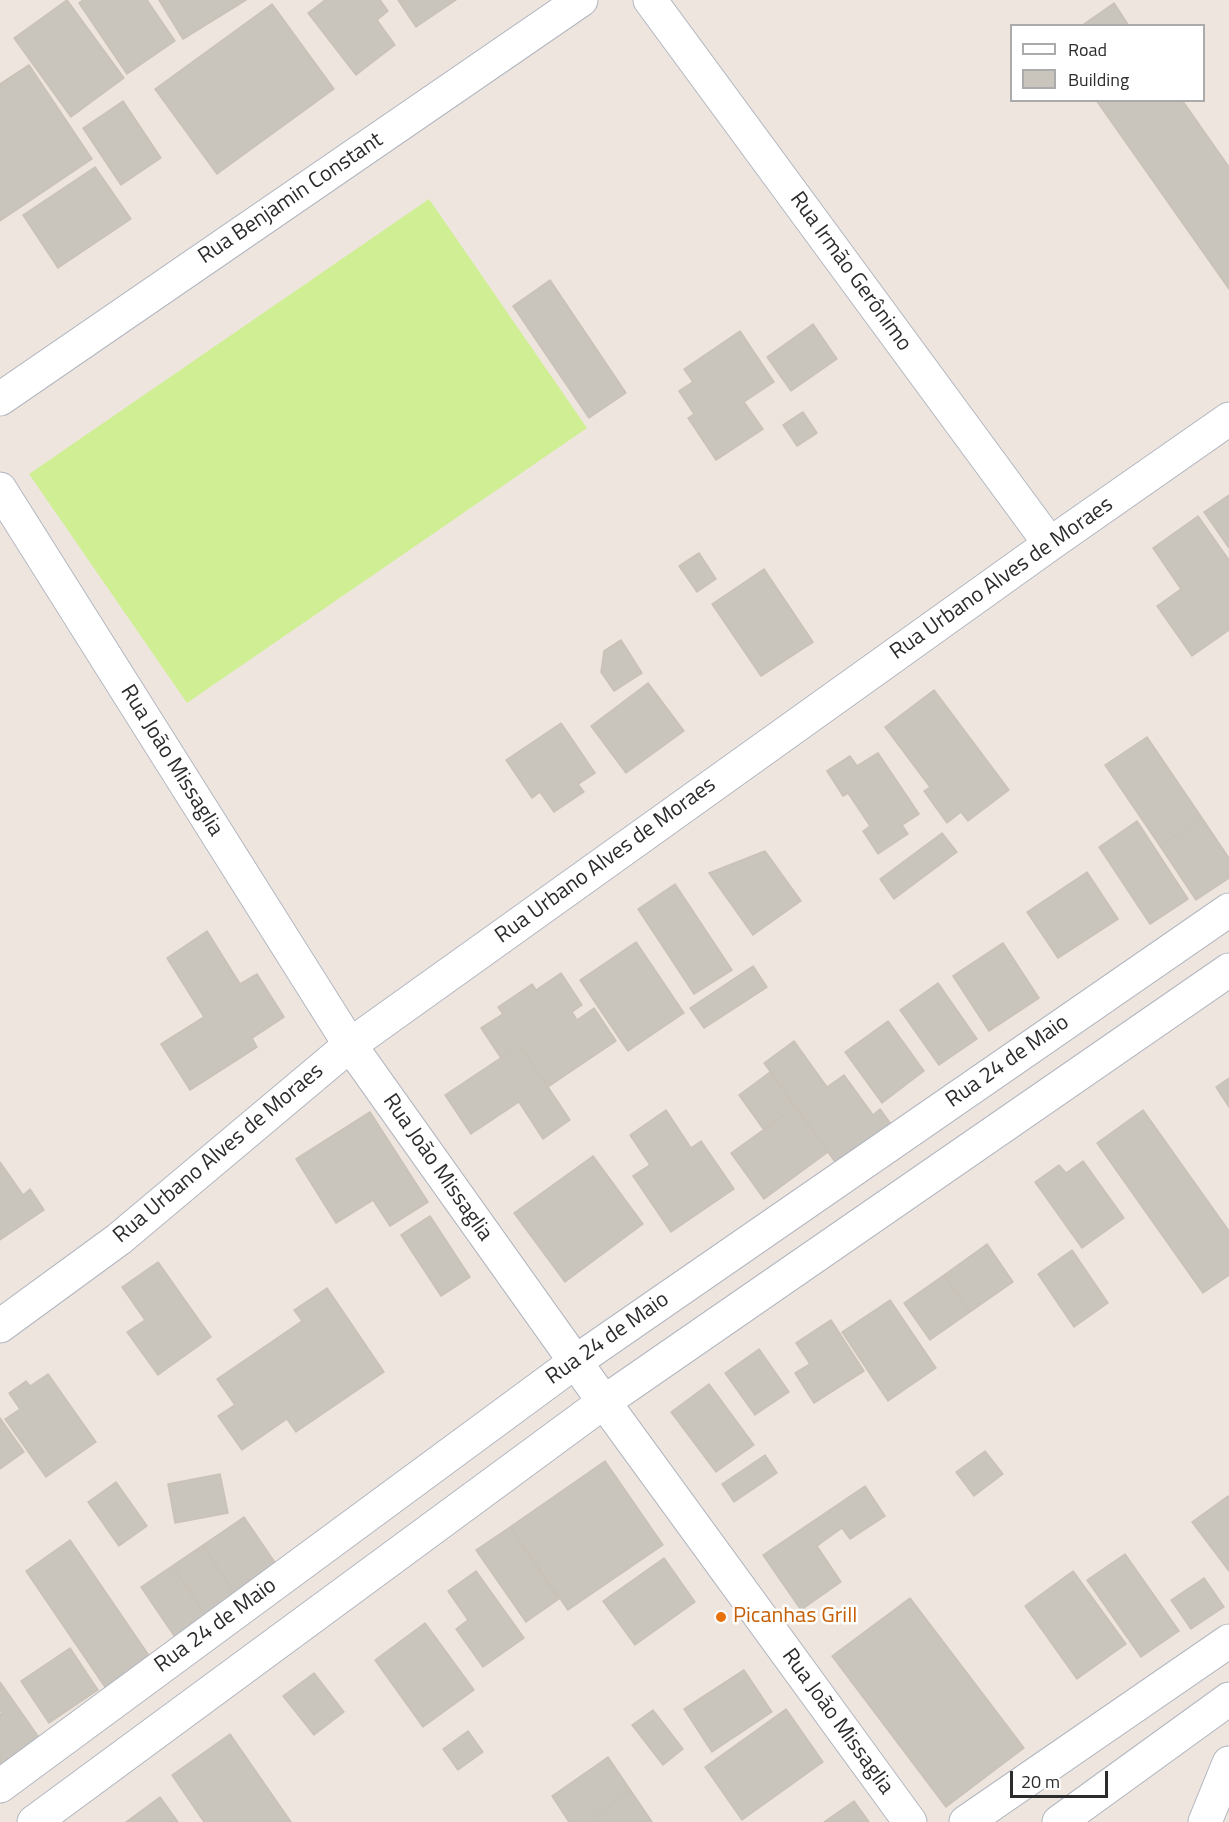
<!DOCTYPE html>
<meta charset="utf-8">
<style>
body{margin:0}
#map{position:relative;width:1229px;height:1822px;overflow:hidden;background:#eee6de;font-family:"Titillium Web",sans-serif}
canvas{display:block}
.legend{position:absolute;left:1010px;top:24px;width:195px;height:78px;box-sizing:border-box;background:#fff;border:2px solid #ababab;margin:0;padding:8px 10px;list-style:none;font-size:18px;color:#2c2c2c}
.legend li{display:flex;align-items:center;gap:12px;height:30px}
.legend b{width:30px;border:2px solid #ababab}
.scale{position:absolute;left:1010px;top:1771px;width:98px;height:27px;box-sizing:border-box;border:3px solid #2c2c2c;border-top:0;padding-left:8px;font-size:18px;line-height:21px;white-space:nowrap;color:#2c2c2c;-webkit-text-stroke:4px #fff;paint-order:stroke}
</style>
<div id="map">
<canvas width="1229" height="1822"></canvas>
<ul class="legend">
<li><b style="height:8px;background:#fff"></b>Road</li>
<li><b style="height:16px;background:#c9c4bc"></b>Building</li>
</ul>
<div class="scale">20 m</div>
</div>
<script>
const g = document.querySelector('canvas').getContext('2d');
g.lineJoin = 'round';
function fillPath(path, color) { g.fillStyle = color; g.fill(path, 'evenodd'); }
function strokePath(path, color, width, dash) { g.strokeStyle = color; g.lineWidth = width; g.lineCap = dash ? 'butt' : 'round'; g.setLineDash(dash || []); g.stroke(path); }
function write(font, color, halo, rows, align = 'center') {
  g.font = font + ' "Titillium Web",sans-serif'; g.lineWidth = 5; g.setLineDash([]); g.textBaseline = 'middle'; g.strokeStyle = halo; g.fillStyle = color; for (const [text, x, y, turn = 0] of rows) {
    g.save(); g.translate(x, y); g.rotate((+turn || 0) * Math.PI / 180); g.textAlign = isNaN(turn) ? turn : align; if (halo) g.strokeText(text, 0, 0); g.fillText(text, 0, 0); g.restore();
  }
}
const pitch = new Path2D(`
 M429,199L587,428L187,703L29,474Z`);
const building = new Path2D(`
 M67,0L124,78L71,117L14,38Z
 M83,0H147L175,41L127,74L79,3Z
 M159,0H246L183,39Z
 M325,0H380L388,11L377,20L395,45L356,75L308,13Z
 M398,0H456L416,27Z
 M1114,3L1129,26H1081Z
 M272,4L334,89L217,174L155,89Z
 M29,65L92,159L0,221V84Z
 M1096,100H1182L1229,167V289Z
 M123,101L161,158L121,185L83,128Z
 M95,167L131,219L58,268L23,215Z
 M550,280L626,393L589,418L513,306Z
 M813,324L837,359L791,391L767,357Z
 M740,331L774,382L744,402L763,429L716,460L688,418L694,414L679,391L693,382L684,369Z
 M803,412L817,433L797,446L783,425Z
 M1229,495V548L1204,512Z
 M1198,516L1229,560V630L1192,656L1157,606L1181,589L1153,548Z
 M699,553L716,579L697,592L679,566Z
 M764,569L813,642L761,676L712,604Z
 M621,640L642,673L614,691L601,672L604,651Z
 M648,683L684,731L626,773L591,726Z
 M934,690L1009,790L968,821L961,812L947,823L924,791L930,787L885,727Z
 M561,723L595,773L578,784L584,792L554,812L540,792L532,798L506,760Z
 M1147,737L1202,818L1160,846L1105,765Z
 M878,753L919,814L902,825L908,834L878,854L863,831L870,826L848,793L843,796L827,771L850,756L857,766Z
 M1202,818L1229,858V878L1196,900L1160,846Z
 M1137,821L1188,899L1150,924L1099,847Z
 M942,833L957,852L894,899L880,879Z
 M765,851L801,901L753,935L709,873Z
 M1087,872L1118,919L1058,958L1027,912Z
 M675,884L732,970L694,994L638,909Z
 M207,931L240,984L257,974L284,1017L252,1038L257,1047L190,1090L161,1044L204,1017L167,958Z
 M636,942L684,1013L628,1051L580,980Z
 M1003,943L1039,998L989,1031L953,976Z
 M753,966L767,987L704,1028L690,1008Z
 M561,973L582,1005L572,1012L577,1020L594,1008L616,1041L548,1087L520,1045L501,1058L481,1028L503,1014L498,1007L532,984L536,990Z
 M938,983L977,1039L939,1065L900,1010Z
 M888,1021L924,1071L882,1103L845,1052Z
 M794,1041L827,1087L844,1075L873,1115L880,1109L893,1127L838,1166L764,1063Z
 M520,1045L570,1120L543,1139L519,1102L471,1134L445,1095Z
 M770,1072L795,1107L764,1130L739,1095Z
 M1229,1078V1107L1216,1087Z
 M795,1107L828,1152L764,1199L731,1153Z
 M666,1110L691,1148L701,1141L734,1189L671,1232L633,1176L650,1165L630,1135Z
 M1143,1110L1229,1231V1275L1203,1293L1097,1143Z
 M370,1112L428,1202L390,1226L373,1200L336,1223L296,1159Z
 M593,1156L643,1224L565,1282L514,1213Z
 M1083,1161L1124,1218L1082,1248L1035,1182L1059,1165L1066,1173Z
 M0,1162L23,1195L30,1189L44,1210L0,1240Z
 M430,1216L470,1277L441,1296L401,1235Z
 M987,1244L1013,1282L970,1312L944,1275Z
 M1072,1250L1108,1303L1074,1327L1038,1274Z
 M158,1262L211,1337L158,1375L127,1332L145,1320L122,1287Z
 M944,1275L970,1312L930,1340L904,1303Z
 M327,1288L384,1372L296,1432L287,1419L242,1450L218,1416L235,1405L217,1379L302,1321L294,1310Z
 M890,1300L936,1368L888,1401L842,1332Z
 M831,1320L864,1371L814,1403L795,1373L810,1364L796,1343Z
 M759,1349L789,1392L755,1415L725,1373Z
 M48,1374L96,1442L46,1477L5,1419L20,1409L9,1393L26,1381L30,1386Z
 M709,1384L754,1445L716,1472L671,1412Z
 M0,1418L24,1452L0,1469Z
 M985,1451L1003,1474L974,1496L956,1472Z
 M765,1455L777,1473L734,1502L722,1484Z
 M605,1461L663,1545L568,1610L510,1527Z
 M220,1474L228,1513L175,1523L168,1484Z
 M116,1482L147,1526L119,1546L88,1502Z
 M865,1486L885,1516L850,1539L842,1528L817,1546L841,1582L801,1610L763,1555Z
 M1228,1496L1229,1498V1571L1192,1522Z
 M244,1517L278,1567L236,1595L203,1545Z
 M510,1527L559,1599L526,1622L476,1550Z
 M70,1540L152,1660L107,1690L26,1571Z
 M203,1545L236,1595L206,1616L172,1566Z
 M1125,1554L1179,1631L1141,1657L1087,1580Z
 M664,1558L695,1602L635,1645L603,1601Z
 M172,1566L206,1616L175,1637L141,1587Z
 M476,1571L524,1638L483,1667L456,1629L468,1620L448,1591Z
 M1073,1571L1126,1644L1077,1679L1025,1606Z
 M1204,1578L1224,1607L1191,1629L1171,1600Z
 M910,1598L1024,1748L946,1807L832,1656Z
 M425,1623L474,1690L423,1727L375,1660Z
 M70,1648L98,1690L49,1723L21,1681Z
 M744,1670L772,1712L712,1752L684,1709Z
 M314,1673L344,1712L314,1735L283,1696Z
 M0,1682L40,1739L0,1767V1714L2,1713L0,1710Z
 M786,1709L823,1762L742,1820L705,1767Z
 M653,1710L683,1749L663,1765L632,1725Z
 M468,1731L483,1752L458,1770L443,1749Z
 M230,1734L291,1822H204L172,1775Z
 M608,1757L631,1791L586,1822H569L552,1796Z
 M631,1791L652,1822H586Z
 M160,1797L178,1822H126Z
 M854,1801L869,1822H824Z`);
const minor = new Path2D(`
 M650,0L1050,544
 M0,399L581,0
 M0,489L350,1045L604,1402L910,1822
 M0,1326L119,1239L350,1045L1050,544L1229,419
 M1205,1822L1229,1763`);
const tertiary = new Path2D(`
 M0,1786L575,1362L1229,910
 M34,1822L604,1402L1229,970`);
const secondary = new Path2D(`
 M966,1822L1229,1641
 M1059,1822L1229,1699`);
const markers = [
 [721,1617,6,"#e8710a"]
];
const streetNames = [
 ["Rua Benjamin Constant",291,199,-34],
 ["Rua Irmão Gerônimo",850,272,54],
 ["Rua Urbano Alves de Moraes",1002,579,-35],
 ["Rua João Missaglia",171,761,58],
 ["Rua Urbano Alves de Moraes",606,861,-36],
 ["Rua 24 de Maio",1008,1062,-35],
 ["Rua Urbano Alves de Moraes",219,1154,-40],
 ["Rua João Missaglia",437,1168,55],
 ["Rua 24 de Maio",608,1339,-35],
 ["Rua 24 de Maio",216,1626,-36],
 ["Rua João Missaglia",837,1722,54]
];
const foodNames = [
 ["Picanhas Grill",733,1617]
];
fillPath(pitch, '#d0ee94');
fillPath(building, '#c9c4bc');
strokePath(building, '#cac2b7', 1.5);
strokePath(minor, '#b2b6c0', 35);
strokePath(tertiary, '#b2b6c0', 35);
strokePath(secondary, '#b2b6c0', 35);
strokePath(minor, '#fff', 33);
strokePath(tertiary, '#fff', 33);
strokePath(secondary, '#fff', 33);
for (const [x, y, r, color] of markers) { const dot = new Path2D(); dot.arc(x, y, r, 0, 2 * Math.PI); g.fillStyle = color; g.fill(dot); strokePath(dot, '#fff', 2); }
write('22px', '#2c2c2c', '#fff', streetNames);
write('22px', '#c56008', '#fff', foodNames, 'left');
</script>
